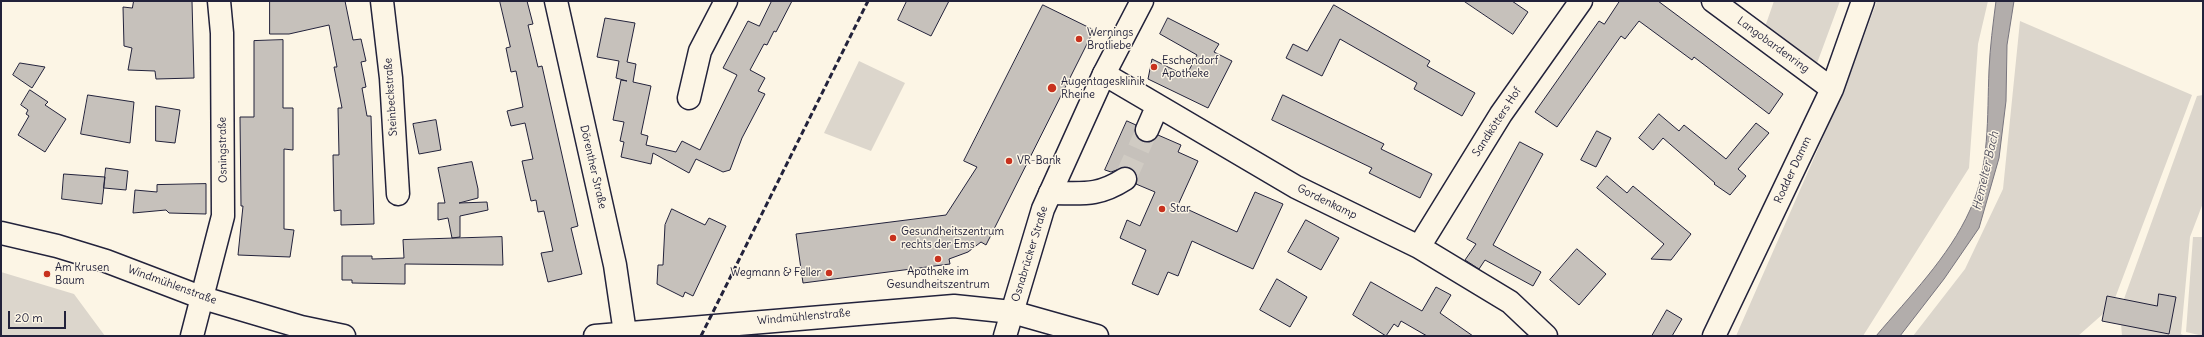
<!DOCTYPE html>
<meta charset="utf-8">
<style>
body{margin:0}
#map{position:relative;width:2204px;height:337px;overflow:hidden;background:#fcf5e5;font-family:Delius,sans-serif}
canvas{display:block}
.frame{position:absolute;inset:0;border:2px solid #22223b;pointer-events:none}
.scale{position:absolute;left:8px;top:311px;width:58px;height:18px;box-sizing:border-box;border:2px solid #22223b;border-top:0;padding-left:5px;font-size:12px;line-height:14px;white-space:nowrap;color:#22223b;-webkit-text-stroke:3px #fcf5e5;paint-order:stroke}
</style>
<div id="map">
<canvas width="2204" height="337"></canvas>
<div class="frame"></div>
<div class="scale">20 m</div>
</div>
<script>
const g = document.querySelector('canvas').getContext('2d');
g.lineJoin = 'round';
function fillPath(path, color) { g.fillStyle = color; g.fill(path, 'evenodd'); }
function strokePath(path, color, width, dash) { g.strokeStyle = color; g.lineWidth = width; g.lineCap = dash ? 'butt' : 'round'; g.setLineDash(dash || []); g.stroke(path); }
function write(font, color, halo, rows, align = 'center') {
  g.font = font + ' Delius,sans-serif'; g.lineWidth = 3; g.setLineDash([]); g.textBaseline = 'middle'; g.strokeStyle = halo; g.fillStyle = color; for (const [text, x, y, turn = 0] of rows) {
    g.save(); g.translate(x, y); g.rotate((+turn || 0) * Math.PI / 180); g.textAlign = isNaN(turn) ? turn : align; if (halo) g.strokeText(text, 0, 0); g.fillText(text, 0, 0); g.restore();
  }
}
const green = new Path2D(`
 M1774,1H1840L1816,66L1765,27Z
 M1877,1H1988L1978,44L1969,168L1863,336H1736L1846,85Z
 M2020,21L2192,95L2112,306L2078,336H1913L1965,269L2003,189Z
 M859,61L905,83L871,151L824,133Z
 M2203,95V203L2190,237L2181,334L2185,336H2122L2120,310L2197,96Z
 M2193,237H2203V336L2186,332Z
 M1,272L74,294L105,336H1Z`);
const water = new Path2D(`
 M1996,1H2014L2007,45L2006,101L1999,158L1979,228L1944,279L1900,336H1876C1909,297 1949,257 1970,210C1990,167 1987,117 1989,70C1990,47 1993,24 1996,1Z`);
const building = new Path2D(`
 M134,1H192L194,78L156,79L155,71L128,70L132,48L124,46L123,7L132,8Z
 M270,1H345L353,40L361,39L366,61L361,62L366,87L362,88L367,116H371L374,224L341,225V210L334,211L333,155H339L338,108H342L334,67H337L329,25L289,34H270Z
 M500,1H527L533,24L528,25L538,67L542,66L578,226L571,228L582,274L548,282L541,253L553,251L544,211L538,212L536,200L531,201L522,161L533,159L525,123L511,126L507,111L523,107L516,71L511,72L506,48L510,47Z
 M772,1H792L776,32L774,31L767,45L764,44L750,70L765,78L758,91L765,94L742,138L730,170L723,172L696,159L689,173L653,153L651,164L621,157L624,142L620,141L624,122L613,120L621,80L627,81L616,78L619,61L597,57L605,18L635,23L627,62L636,64L633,82L651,86L641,134L648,136L646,145L676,152L682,141L700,150L737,75L723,68L748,21L759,26Z
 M907,1H949L931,36L898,20Z
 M1464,1H1512L1528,12L1513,34Z
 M1620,1H1658L1783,94L1769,114L1694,57L1692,60L1639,21L1625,39L1621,36L1557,127L1535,112L1599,21L1604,24Z
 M1043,5L1094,30L986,245L981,242L968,252L949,259L950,264L803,283L796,234L946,215L977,167L964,161Z
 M1334,5L1430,61L1427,66L1475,93L1462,116L1414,89L1417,83L1340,39L1322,76L1286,58L1293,44L1307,51Z
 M1168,18L1219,44L1214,52L1232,61L1208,108L1148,79L1152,59L1186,76L1197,55L1160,34Z
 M283,40V108H293V150L284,149V229L294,230L290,257L238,255L243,206H241L240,117H254V41Z
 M20,63L45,67L32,88L13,75Z
 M30,90L48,102L45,105L66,119L45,152L18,135L29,116L26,114L28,110L21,105Z
 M88,95L134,102L130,143L81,134Z
 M1283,95L1384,144L1381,149L1432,174L1420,198L1369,173L1372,168L1272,120Z
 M156,106L180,110L175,143L156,141Z
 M1659,114L1679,131L1684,125L1726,159L1756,123L1769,133L1738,169L1746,176L1730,195L1714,184L1715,183L1663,138L1653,150L1639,138Z
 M436,120L441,150L419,154L413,124Z
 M1127,121L1136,125L1135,132L1142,141L1149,142L1158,135L1181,145L1178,152L1198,161L1178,205L1237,232L1255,192L1283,204L1253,269L1192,241L1178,276L1168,272L1158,295L1132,284L1146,250L1120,238L1127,220L1140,226L1155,192L1136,184V173L1131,168L1125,167L1111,172L1105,170Z
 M1597,131L1611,138L1596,167L1581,160Z
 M1520,142L1543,154L1493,245L1541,272L1533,286L1485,260L1479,269L1465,260L1476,244L1467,239Z
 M472,162L478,189V198L459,203L487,202L488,210L460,216V237L452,238L448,218L438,220V203H445L438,168Z
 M106,168L128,171L126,190L104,188Z
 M64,174L105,177L102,204L62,199Z
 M1607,176L1627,193L1633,186L1691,234L1671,260L1651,259L1664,244L1597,188Z
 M206,184V214L169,213L166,210L133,213L135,190L157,192V185Z
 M672,209L705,225L709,218L726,226L693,296L685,292L683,297L657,284L658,265H663L665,225Z
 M1306,220L1339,238L1321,270L1288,252Z
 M502,237L503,265L405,264V284L352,283V280H342V256H372V259L404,258L403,240Z
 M1577,249L1606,274L1579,305L1550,280Z
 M1277,279L1307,297L1290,327L1260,310Z
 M1371,282L1422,311L1436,287L1451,295L1440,313L1473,336H1427L1401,321L1398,327L1394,324L1386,336L1353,315Z
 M2159,294L2176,297L2169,334L2102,321L2107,296L2157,306Z
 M1667,310L1682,319L1672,336H1652Z`);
const minorTunnel = new Path2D(`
 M1125,179L1147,130`);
const minor = new Path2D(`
 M382,1L391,78L398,194
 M556,1L615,265L625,333
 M1713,1L1832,89
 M1104,74L1296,187L1419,247L1510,302L1546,336
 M689,98L700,51L726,1
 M1147,130L1157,107
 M1050,193C1082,193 1097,197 1125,179
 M1,233L57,246L106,261L203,298L301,327L344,336
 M1419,247L1501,114L1581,1
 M192,336L223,216L222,33L219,1
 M595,336L954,306L1012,312L1097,336
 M1714,336L1832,89L1863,1`);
const major = new Path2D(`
 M1005,336L1043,209L1104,74L1142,1`);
const rail = new Path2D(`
 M701,336L868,1`);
const markers = [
 [1079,39,4,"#c8321e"],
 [1154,67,4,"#c8321e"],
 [1052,88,5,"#c8321e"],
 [1009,161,4,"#c8321e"],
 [1162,209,4,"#c8321e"],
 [893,238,4,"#c8321e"],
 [938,259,4,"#c8321e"],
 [829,273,4,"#c8321e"],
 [47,274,4,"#c8321e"]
];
const poiNames = [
 ["Wernings",1087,33],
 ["Brotliebe",1087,46],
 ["Eschendorf",1162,61],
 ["Apotheke",1162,74],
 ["Augentagesklinik",1061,82],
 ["Rheine",1061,95],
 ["VR-Bank",1017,161],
 ["Star",1170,209],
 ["Gesundheitszentrum",901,232],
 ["rechts der Ems",901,245],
 ["Am Krusen",55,268],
 ["Baum",55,281],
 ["Apotheke im",938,272,"center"],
 ["Gesundheitszentrum",938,285,"center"],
 ["Wegmann & Feller",821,273,"right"]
];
const streetNames = [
 ["Langobardenring",1773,45,36],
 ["Steinbeckstraße",391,97,-94],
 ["Sandkötters Hof",1497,122,-57],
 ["Osningstraße",223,150,-91],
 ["Dörenther Straße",593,167,77],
 ["Rodder Damm",1793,170,-65],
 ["Gordenkamp",1327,202,26],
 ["Osnabrücker Straße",1030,254,-73],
 ["Windmühlenstraße",172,285,20],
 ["Windmühlenstraße",804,317,-5]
];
const waterNames = [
 ["Hemelter Bach",1986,171,-77]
];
fillPath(green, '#dcd6cc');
fillPath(water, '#b2adab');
strokePath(water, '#78757e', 1);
fillPath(building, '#c6c1bb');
strokePath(building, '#22223b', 1);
strokePath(minorTunnel, '#d0cbc3', 22, [22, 11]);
strokePath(minor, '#22223b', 25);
strokePath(major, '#22223b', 25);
strokePath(minor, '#fcf5e5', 22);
strokePath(major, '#fcf5e5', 22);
strokePath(rail, '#22223b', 3, [6, 3]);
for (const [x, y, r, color] of markers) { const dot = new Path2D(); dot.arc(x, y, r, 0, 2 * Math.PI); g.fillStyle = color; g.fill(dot); strokePath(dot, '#fcf5e5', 1.5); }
write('11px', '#22223b', '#fcf5e5', poiNames, 'left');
write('11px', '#22223b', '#fcf5e5', streetNames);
write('italic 12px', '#545362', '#fcf5e5', waterNames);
</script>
